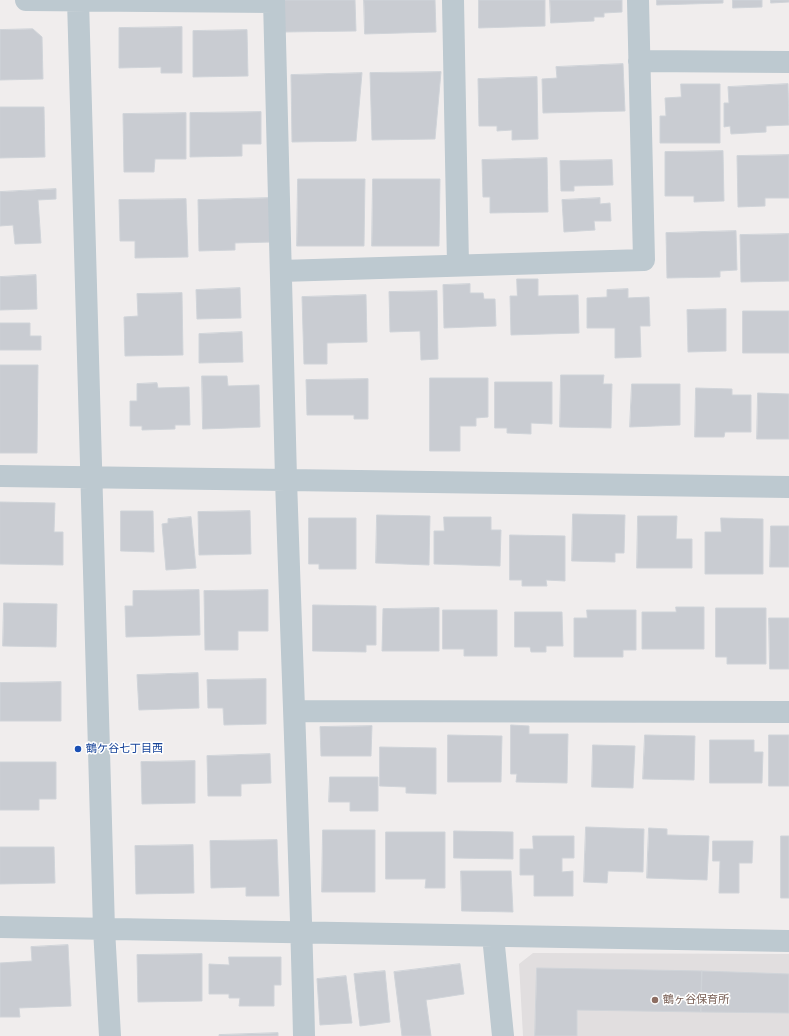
<!DOCTYPE html>
<meta charset="utf-8">
<style>
body{margin:0}
canvas{display:block;background:#f0eded}
</style>
<canvas width="789" height="1036"></canvas>
<script>
const g = document.querySelector('canvas').getContext('2d');
g.lineJoin = 'round';
function fillPath(path, color) { g.fillStyle = color; g.fill(path, 'evenodd'); }
function strokePath(path, color, width, dash) { g.strokeStyle = color; g.lineWidth = width; g.lineCap = dash ? 'butt' : 'round'; g.setLineDash(dash || []); g.stroke(path); }
function write(font, color, halo, rows, align = 'center') {
  g.font = font + ' Karla,"Noto Sans JP",sans-serif'; g.lineWidth = 3; g.setLineDash([]); g.textBaseline = 'middle'; g.strokeStyle = halo; g.fillStyle = color; for (const [text, x, y, turn = 0] of rows) {
    g.save(); g.translate(x, y); g.rotate((+turn || 0) * Math.PI / 180); g.textAlign = isNaN(turn) ? turn : align; if (halo) g.strokeText(text, 0, 0); g.fillText(text, 0, 0); g.restore();
  }
}
const education = new Path2D(`
 M533,953L789,954V1036H523L519,964Z`);
const building = new Path2D(`
 M284,0H355L356,31L285,32Z
 M364,0H435L436,32L365,34Z
 M479,0H545V26L479,28Z
 M550,0H622V12L604,13V17H594V21L551,23Z
 M657,0H723V3L657,5Z
 M733,0H762V7L733,8Z
 M771,0H789V2L771,3Z
 M182,27V73H161V67L119,68V28Z
 M33,29L42,37L43,79L0,80V30Z
 M247,30L248,76L193,77V31Z
 M623,64L625,111L543,113L542,79L557,78L556,67Z
 M441,72L435,139L372,140L370,73Z
 M362,73L356,141L292,142L291,75Z
 M537,77L538,139L512,140V130L497,131V126H479L478,79Z
 M681,84H720V143H660V116H666L665,98L681,97Z
 M788,84L789,125L766,126V132L731,134L730,126L724,127V103H729L728,87Z
 M0,107H44L45,157L0,158Z
 M261,112V144H242V156L190,157V113Z
 M186,113V159H155L154,172H124L123,114Z
 M723,151L724,201L694,202V196H665V152Z
 M789,155V198H765V206L738,207L737,156Z
 M547,158L548,212L490,213V197H483L482,160Z
 M612,160L613,185L574,186V191H561L560,161Z
 M298,179H365L364,246H297Z
 M373,179H440L439,246H372Z
 M56,189V199L38,200L41,243L15,244L13,225L0,226V192Z
 M270,198L272,242L235,243V250L199,251L198,200Z
 M600,198V204L610,203L611,221H594L595,230L564,232L562,200Z
 M186,199L188,257L135,258V241H120L119,200Z
 M736,231L737,270L720,271V277L667,278L666,233Z
 M789,234V281L741,282L740,235Z
 M36,275L37,309L0,310V277Z
 M517,279H538V296L578,295L579,333L511,335L510,296H517Z
 M470,284V293H483L484,299H495L496,326L444,328L443,285Z
 M240,288L241,318L197,319L196,290Z
 M628,289V298L649,297L650,326H640L641,357L615,358V328H587V298L607,297V290Z
 M437,291L438,359L421,360L420,331L390,332L389,292Z
 M182,293L183,355L125,356L124,317L138,316L137,294Z
 M366,295L367,342L327,343V364H304L302,297Z
 M726,309V351L688,352L687,310Z
 M743,311H789V353H743Z
 M0,323H30V336H41V350H0Z
 M242,332L243,362L199,363V334Z
 M0,365H38L37,453H0Z
 M561,375H604L603,384H612L611,428L560,427Z
 M202,376H227L228,386L259,385L260,427L203,429Z
 M430,378H488V417L476,418V426H460V451H430Z
 M368,379V419H354V415H307L306,380Z
 M495,382H552V424L531,423V434L507,433V428H495Z
 M157,383L158,388L189,387L190,425H175V429L142,430V426H130V401H137V384Z
 M632,384H680V425L630,427Z
 M696,388L732,389V395H751V432H725L724,437H695Z
 M758,393L789,394V439H757Z
 M0,502L55,503L54,532H63V565L0,564Z
 M121,511H153L154,552L121,551Z
 M250,511L251,554L199,555L198,512Z
 M573,514L625,515L624,553H615V562L572,561Z
 M377,515L430,516L429,565L376,563Z
 M638,516H677L676,539H692V568H637Z
 M191,517L196,568L166,570L162,524L168,523V519Z
 M444,517H491V530H501L500,566L434,564V531H444Z
 M309,518H356V569H319V564H309Z
 M721,518L763,519V574H705V532H721Z
 M771,526H789V567H770Z
 M510,535L565,536V581L546,580L547,586H522V580H510Z
 M199,590L200,635L126,637L125,606H133V591Z
 M268,590V631H238V650H205L204,591Z
 M4,603L57,604L56,647L3,646Z
 M313,605L376,606V645H366V652L313,651Z
 M676,607H704V649H642V612H676Z
 M439,608V651H382L383,609Z
 M716,608H766V664H727V657H716Z
 M443,610H497V656H464V649H443Z
 M587,610H636V650H623V657H574V618H587Z
 M515,612H562L563,646H546V652H531L530,647H515Z
 M769,618H789V669H770Z
 M198,673L199,708L139,710L137,675Z
 M266,679V724L224,725L223,708H208L207,680Z
 M61,682V721H0V683Z
 M511,725L529,726V734H568L567,783L516,782L517,774H511Z
 M372,726L371,756H321L320,727Z
 M448,735L502,736L501,782H448Z
 M645,735L695,736L694,780L643,779Z
 M769,735H789V786H769Z
 M710,740H754V752H763L762,783H710Z
 M593,745L635,746L633,788L592,787Z
 M380,747L436,748V794L406,793V787L380,786Z
 M270,754L271,783L241,784V796H208L207,756Z
 M195,761V803L142,804L141,762Z
 M0,762H56V799H39V810H0Z
 M330,777H378V811H350V802H329Z
 M586,827L644,829L643,872L608,871L607,883L584,882Z
 M649,828L667,829V835L709,836L707,880L647,878Z
 M323,830H375V892H322Z
 M454,831L513,832V859L454,858Z
 M386,832H445V888H425L426,879H386Z
 M533,836H574V858H562V872L573,871V896H534V875H520V849H533Z
 M781,836H789V898H781Z
 M277,840L279,896H246V887L211,888L210,841Z
 M713,841H753L752,863H739V893H719L720,861H713Z
 M193,845L194,893L136,894L135,846Z
 M0,847H54L55,883L0,884Z
 M461,871H511L513,912L462,911Z
 M68,945L71,1006L19,1008L20,1017H0V963L32,961L31,947Z
 M202,954V1001L138,1002L137,955Z
 M229,957H281V985H274V1006H239L240,998H229V994H209V964L229,965Z
 M460,964L464,994L426,1000L431,1036H402L394,972Z
 M537,968L702,971L701,1012L577,1010V1036H535Z
 M385,971L390,1022L360,1026L354,974Z
 M702,971L789,974V1013L701,1012Z
 M346,976L352,1023L320,1025L317,979Z
 M278,1033V1036H219V1035Z`);
const minor = new Path2D(`
 M26,0L274,2
 M78,0L104,929L110,1036
 M274,0C278,160 282,319 286,479C292,665 300,850 304,1036
 M453,0L458,265
 M639,61L789,62
 M281,271L644,260L638,0
 M0,476L789,487
 M295,711L789,712
 M0,927L789,941
 M493,936L503,1036`);
const markers = [
 [78,749,4,"#1a4fb4"],
 [655,1000,4,"#8d6e63"]
];
const transitNames = [
 ["鶴ケ谷七丁目西",86,749]
];
const educationNames = [
 ["鶴ヶ谷保育所",663,1000]
];
fillPath(education, '#e1dedf');
fillPath(building, '#c9ccd2');
strokePath(building, '#d0d4d9', 1);
strokePath(minor, '#bdc9d0', 22);
for (const [x, y, r, color] of markers) { const dot = new Path2D(); dot.arc(x, y, r, 0, 2 * Math.PI); g.fillStyle = color; g.fill(dot); strokePath(dot, '#fff', 1.5); }
write('11px', '#164399', '#fff', transitNames, 'left');
write('11px', '#785e54', '#fff', educationNames, 'left');
</script>
